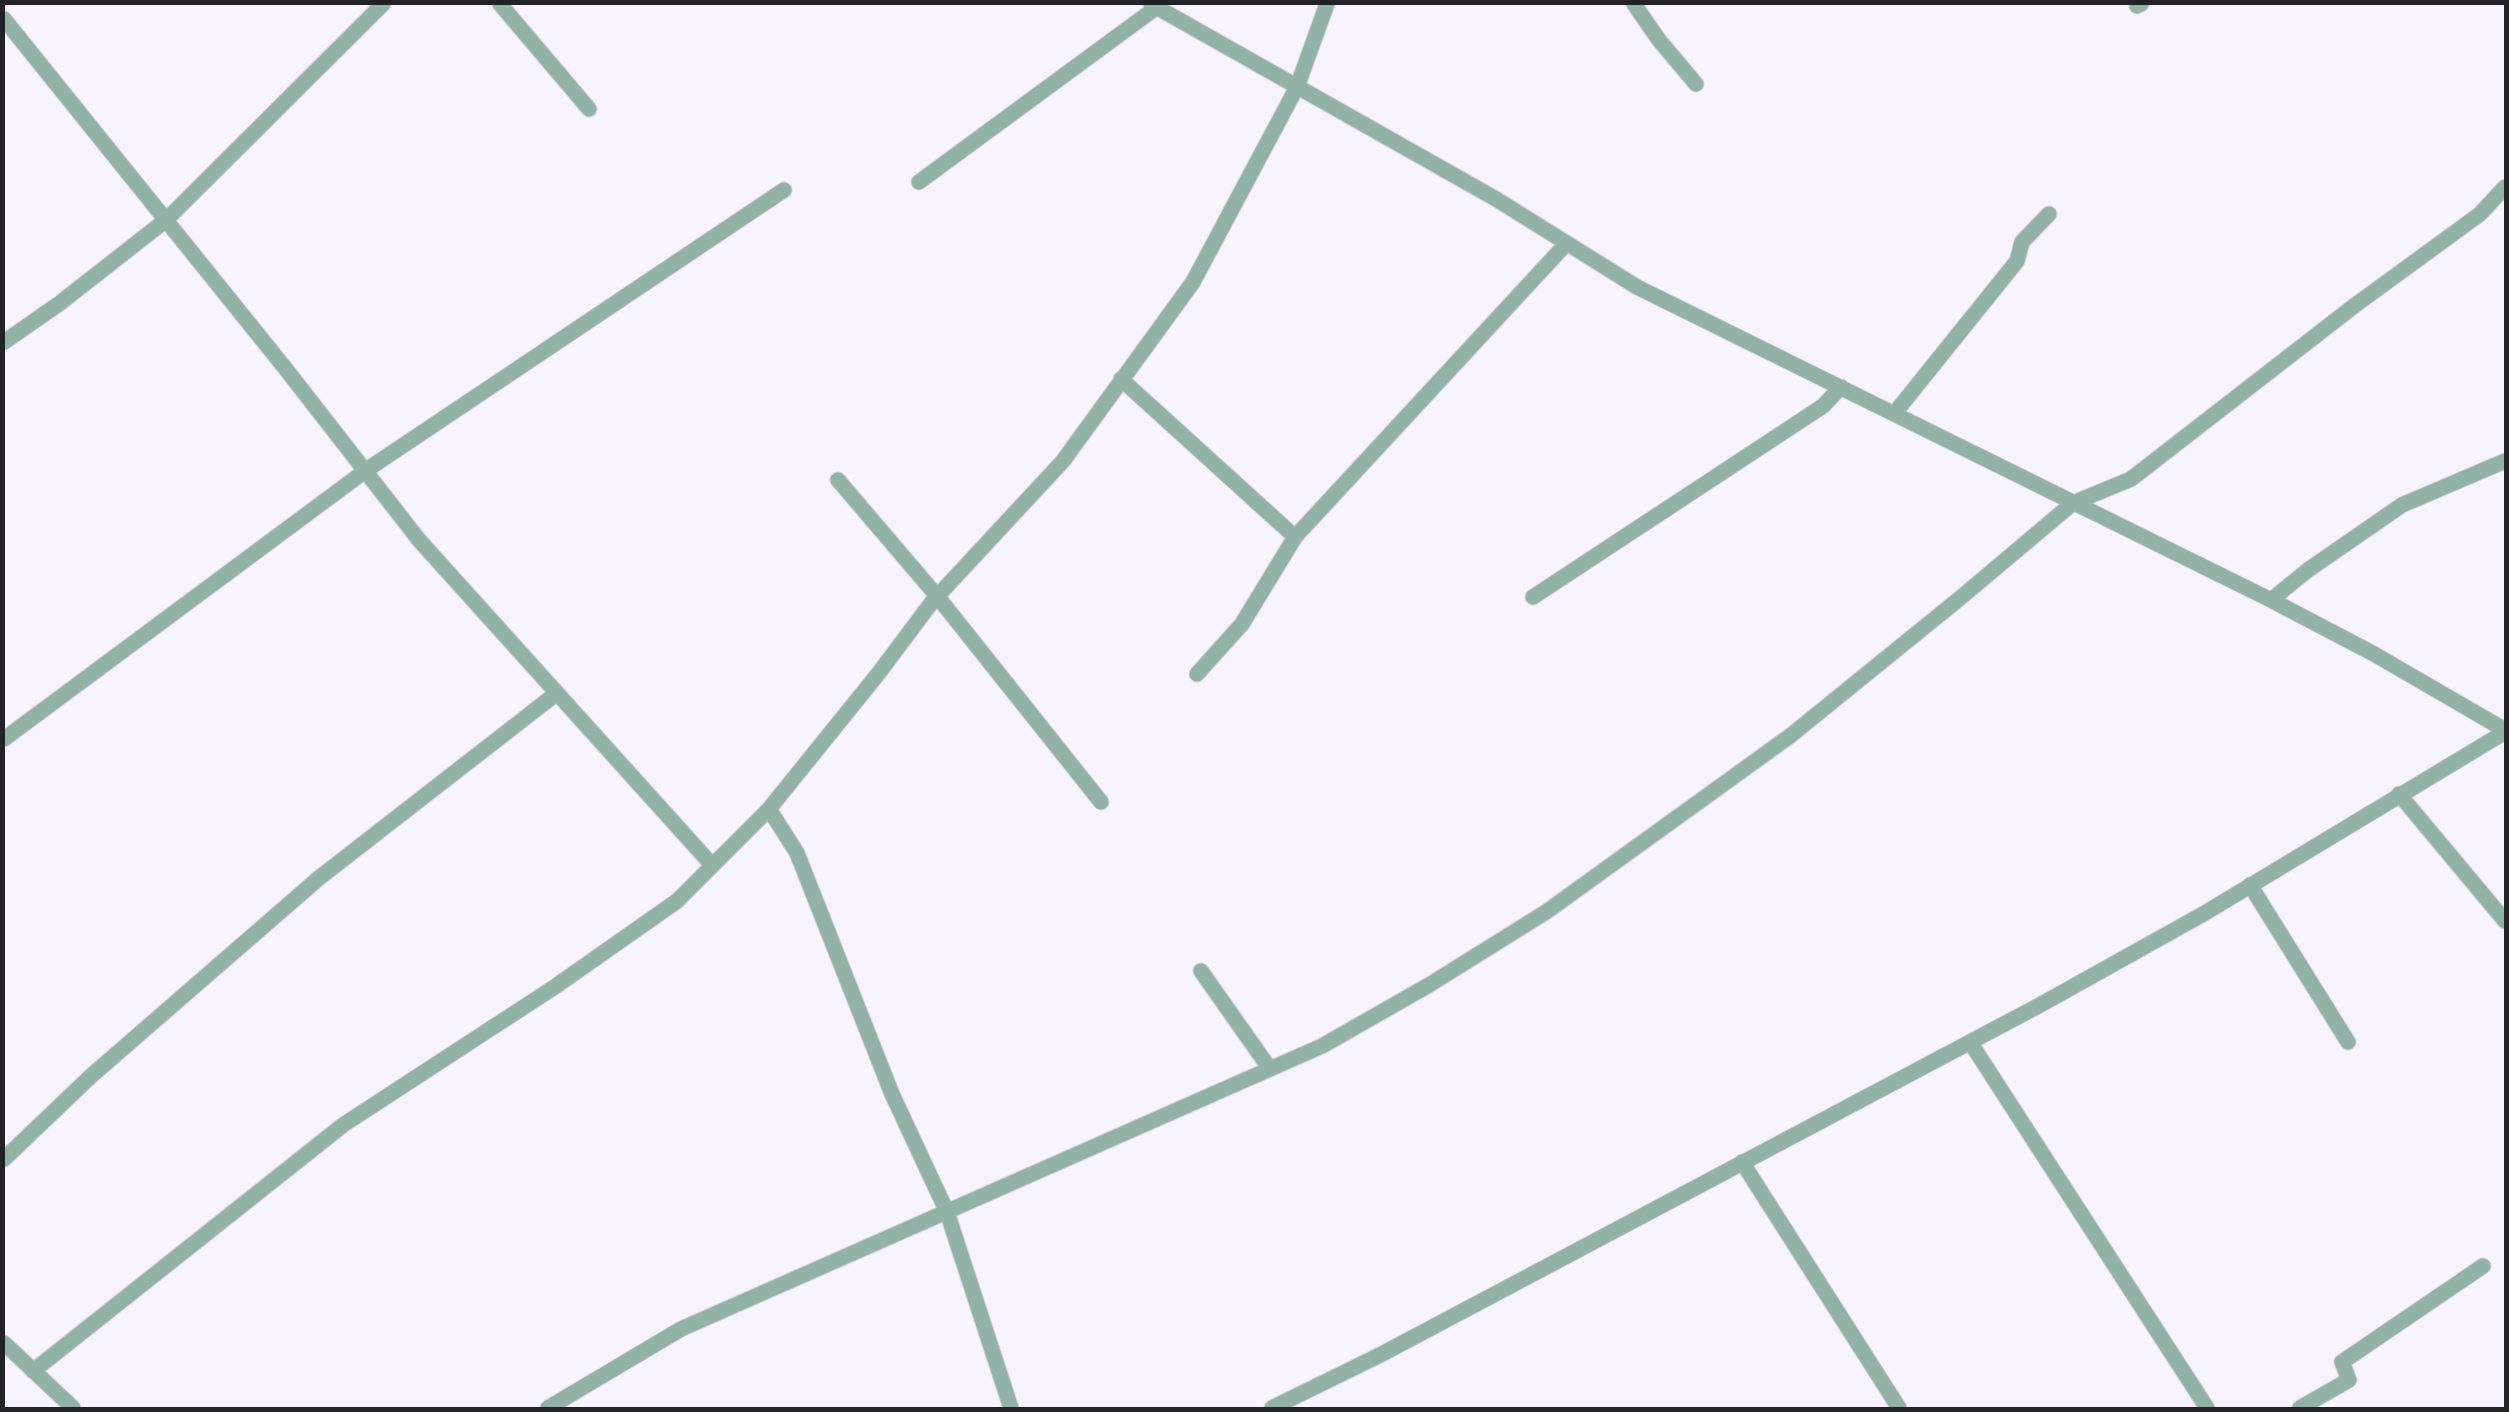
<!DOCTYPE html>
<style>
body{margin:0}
#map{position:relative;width:2509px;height:1412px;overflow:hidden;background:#f7f4ff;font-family:"Alegreya Sans",sans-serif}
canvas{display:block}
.frame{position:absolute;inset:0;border:5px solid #232227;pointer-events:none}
</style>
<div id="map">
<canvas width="2509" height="1412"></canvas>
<div class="frame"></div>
</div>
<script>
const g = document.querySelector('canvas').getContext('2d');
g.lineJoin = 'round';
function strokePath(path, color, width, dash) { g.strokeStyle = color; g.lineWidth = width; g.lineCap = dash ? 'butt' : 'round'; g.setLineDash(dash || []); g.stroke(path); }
const minor = new Path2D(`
 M500,4L589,109
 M1151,4L1496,199L1637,287L2271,600L2374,654L2505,730
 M1634,4L1659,40L1696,84
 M2137,6L2141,4
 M4,19L285,368L419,540L712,865
 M919,182L1157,7
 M4,342L60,303L166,220L383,4
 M1121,379L1295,537
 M1894,414L2017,261L2022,242L2049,214
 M838,480L937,596L1101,802
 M1533,597L1823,406L1841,387
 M2271,600L2308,570L2402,505L2505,461
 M1197,674L1242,624L1295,537L1566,244
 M4,739L365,471L784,190
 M2399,794L2505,921
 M769,809L797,853L892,1094L947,1212L1011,1408
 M2250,885L2348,1042
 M1201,971L1270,1069
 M1970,1042L2207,1408
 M4,1159L91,1076L319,878L557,693
 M1742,1162L1899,1408
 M4,1343L73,1408
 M33,1371L343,1125L556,986L677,901L769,809L878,674L932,602L1063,461L1193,282L1297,87L1327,4
 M548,1408L681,1329L1322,1046L1429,985L1546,912L1790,736L1959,599L2073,503L2131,479L2354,306L2480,214L2505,187
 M1272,1408L1380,1355L2040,1005L2205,913L2505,732
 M2300,1408L2349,1380L2342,1362L2483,1266`);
strokePath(minor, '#d5d2dc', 17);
strokePath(minor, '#92b2a6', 15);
</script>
